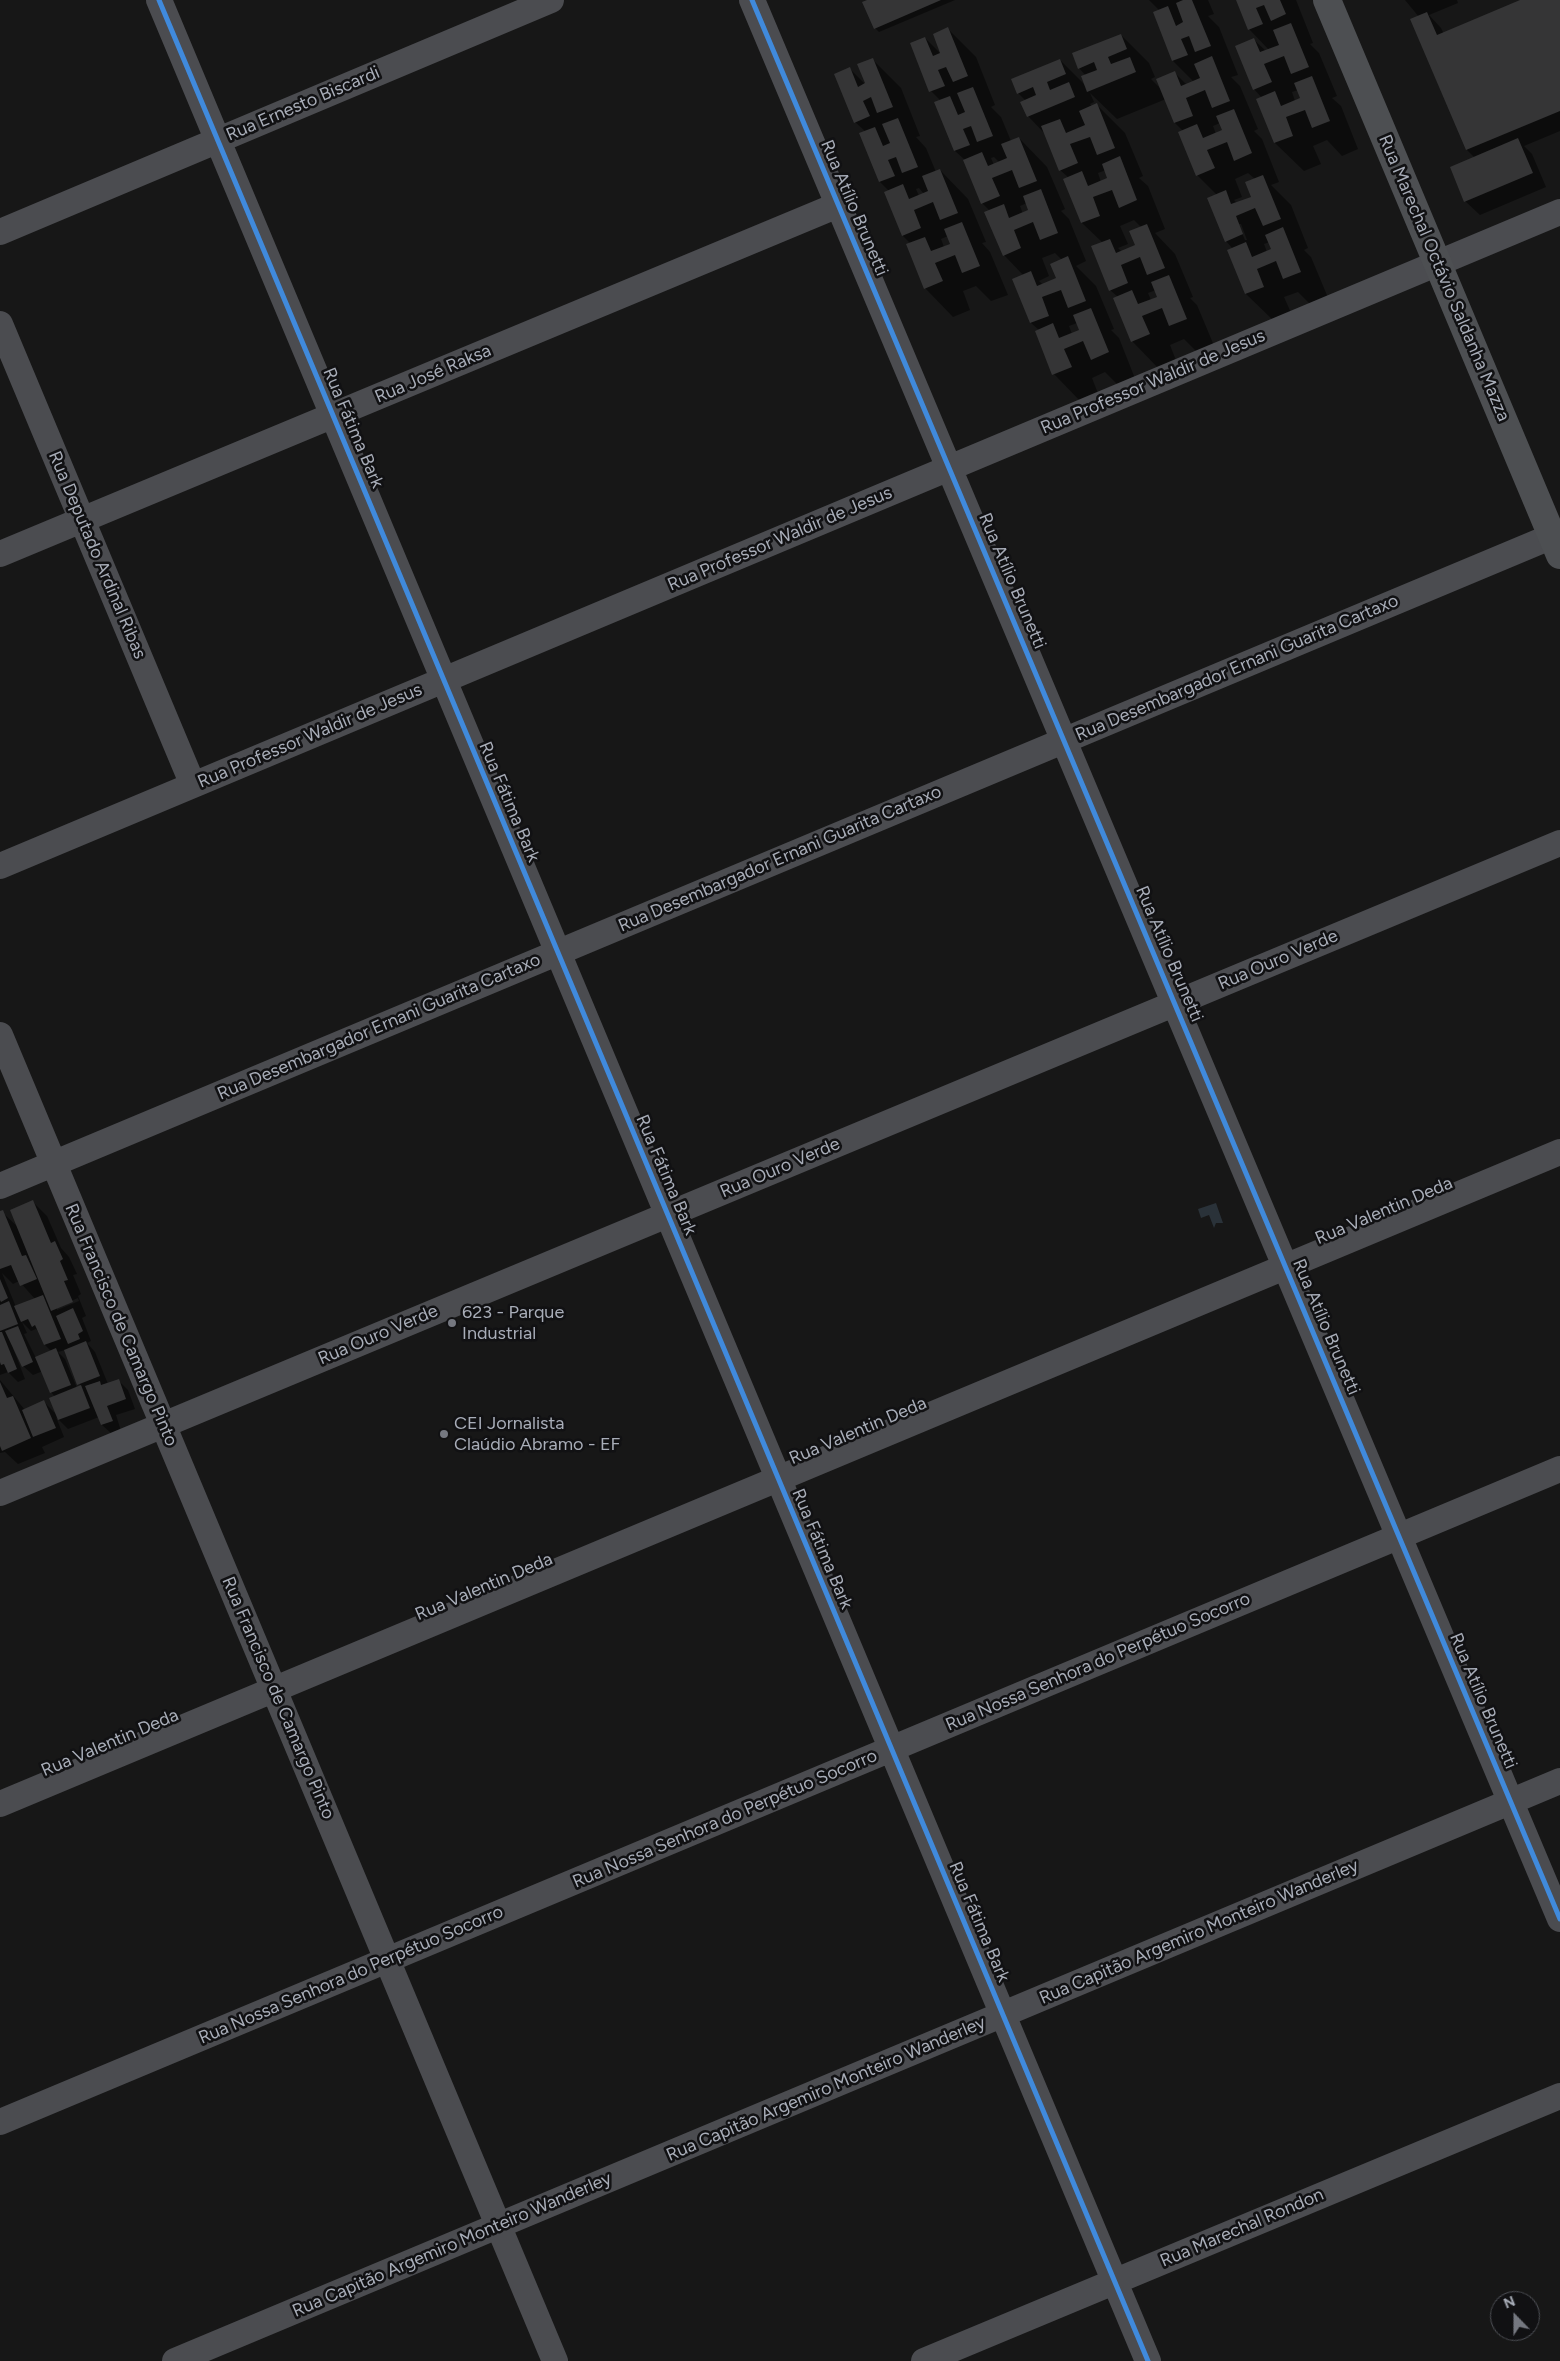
<!DOCTYPE html>
<meta charset="utf-8">
<style>
body{margin:0}
#map{position:relative;width:1560px;height:2361px;overflow:hidden;background:#171717;font-family:Figtree,sans-serif}
canvas{display:block}
.north{position:absolute;left:1490px;top:2291px;width:50px;height:50px;box-sizing:border-box;background:#111113;border:1px solid #4d4f55;border-radius:50%;rotate:338deg;font-size:14px;font-weight:700;line-height:20px;text-align:center;color:#a8adb8}
.north::after{content:'';display:block;margin:auto;width:18px;height:22px;background:#757880;clip-path:polygon(50% 0,100% 100%,50% 72%,0 100%)}
</style>
<div id="map">
<canvas width="1560" height="2361"></canvas>
<div class="north">N</div>
</div>
<script>
const g = document.querySelector('canvas').getContext('2d');
g.lineJoin = 'round';
function fillPath(path, color) { g.fillStyle = color; g.fill(path, 'evenodd'); }
function strokePath(path, color, width, dash) { g.strokeStyle = color; g.lineWidth = width; g.lineCap = dash ? 'butt' : 'round'; g.setLineDash(dash || []); g.stroke(path); }
function write(font, color, halo, rows, align = 'center') {
  g.font = font + ' Figtree,sans-serif'; g.lineWidth = 5; g.setLineDash([]); g.textBaseline = 'middle'; g.strokeStyle = halo; g.fillStyle = color; for (const [text, x, y, turn = 0] of rows) {
    g.save(); g.translate(x, y); g.rotate((+turn || 0) * Math.PI / 180); g.textAlign = isNaN(turn) ? turn : align; if (halo) g.strokeText(text, 0, 0); g.fillText(text, 0, 0); g.restore();
  }
}
const water = new Path2D(`
 M1216,1203L1223,1223H1216L1214,1228L1209,1215L1201,1218L1198,1209Z`);
const shadow = new Path2D(`
 M871,0H955L879,32L875,28Z
 M1149,0H1208L1214,14L1208,16L1219,27L1238,75L1231,77L1240,86L1258,129L1254,131L1262,139L1279,182L1271,185L1291,205L1308,248L1304,250L1311,257L1329,300L1313,307L1298,292L1284,297L1292,315L1275,322L1246,294L1229,251L1233,249L1226,241L1217,195L1197,175L1183,131L1175,123L1166,99L1117,119L1090,93L1094,102L1090,104L1092,107L1097,105L1125,133L1143,176L1139,178L1148,186L1165,229L1155,233L1175,254L1193,297L1190,298L1197,305L1215,348L1199,354L1184,339L1170,345L1177,363L1160,370L1132,341L1118,297L1110,290L1103,243L1082,223L1065,180L1069,178L1060,170L1045,134L1028,116L1026,101L1018,93L1060,60L1086,86V76L1079,68L1121,35L1149,63L1155,77L1151,79L1162,90L1175,73L1187,85L1194,82L1173,61L1154,13L1160,11ZM1220,123L1223,131L1216,134L1213,126ZM1106,170L1109,178L1101,182L1098,173ZM1248,173L1255,179L1252,197L1237,203L1234,200L1242,197L1235,179ZM1134,220L1141,227L1137,246L1122,252L1118,248L1128,244L1120,226ZM1238,224H1241L1247,240H1245ZM1270,242L1273,250L1267,252L1264,244ZM1156,290L1159,297L1151,300L1148,293Z
 M1237,0H1296L1313,43L1310,44L1319,53L1337,96L1332,98L1341,106L1358,149L1342,156L1327,140L1313,146L1321,164L1304,171L1275,143L1262,98L1254,89L1253,39L1266,51L1269,50L1249,29ZM1298,90L1302,99L1295,101L1292,92Z
 M1405,0H1457L1458,3L1429,15L1441,28L1444,34L1523,0H1560V131L1524,146L1532,154L1546,187L1480,215L1465,201L1475,158L1467,150L1412,20L1419,17Z
 M948,29L976,57L995,105L991,107L1001,117L1011,141L1019,138L1047,167L1065,209L1061,211L1069,219L1086,261L1076,266L1096,286L1114,329L1111,330L1119,338L1136,381L1120,387L1105,372L1092,378L1099,396L1082,403L1054,374L1036,332L1039,330L1031,323L1014,280L1024,276L1004,255L990,211L982,203L965,160L955,151L936,103L941,101L931,91L925,38L944,57ZM994,157L1000,163L994,165L991,158ZM1027,203L1030,211L1023,214L1020,206ZM1055,253L1062,260L1058,279L1043,285L1039,281L1049,276L1042,258ZM1077,323L1080,331L1072,334L1069,326Z
 M873,60L901,88L920,136L916,137L926,148L936,172L940,170L968,199L986,242L982,243L990,252L1008,295L991,301L976,286L963,291L970,310L953,317L925,288L911,244L903,236L886,193L889,191L880,182L861,134L866,132L855,122L850,69L868,87ZM919,188L924,194L919,196L916,189ZM948,236L952,244L944,247L941,239Z
 M33,1202L47,1216L61,1248L69,1257L77,1274L73,1275L81,1294L78,1296L86,1316L82,1318L91,1341L87,1343L95,1352L108,1384L119,1381L128,1390L135,1409L116,1415L121,1431L112,1434L102,1425L99,1417L68,1429L56,1417L64,1437L42,1447L45,1453L18,1464L5,1452L0,1453V1380L25,1410L44,1402L57,1415L55,1397L51,1392L43,1371L33,1375L23,1366L18,1353L13,1348L25,1379L18,1382L8,1372L0,1375V1213L2,1212L20,1229ZM2,1273L13,1284L19,1281L35,1299L16,1307ZM78,1298L79,1301L57,1310V1307ZM22,1322L31,1331L36,1329L40,1333L45,1345L52,1352L36,1358L24,1334L27,1333ZM65,1350L81,1387L77,1388L65,1359L58,1352Z`);
const building = new Path2D(`
 M867,0H941L874,29L862,2Z
 M1183,0H1192L1211,46L1195,52L1189,36L1181,39L1188,55L1172,61L1153,12L1168,6L1176,26L1183,22L1176,3Z
 M1236,0H1280L1286,14L1271,21L1264,5L1256,8L1263,24L1248,30Z
 M1520,0H1560V111L1466,150L1410,19L1427,12L1437,35Z
 M1291,23L1309,67L1291,74L1284,56L1264,64L1272,82L1253,90L1235,46L1254,38L1260,52L1279,45L1273,30Z
 M948,27L968,76L953,82L946,67L938,70L945,86L929,92L910,43L925,37L933,56L940,53L933,34Z
 M1121,34L1127,49L1108,57L1111,64L1130,57L1136,72L1087,92L1081,76L1097,70L1094,62L1078,69L1072,53Z
 M1212,56L1230,101L1212,108L1205,90L1186,98L1193,116L1174,123L1156,79L1175,71L1181,86L1200,78L1194,64Z
 M873,58L893,107L877,113L871,97L863,101L870,116L854,123L834,74L850,67L858,87L865,83L857,64Z
 M1060,59L1066,74L1047,82L1050,90L1069,82L1075,97L1027,117L1020,102L1036,95L1033,87L1017,94L1011,79Z
 M1312,76L1330,121L1312,128L1305,110L1286,117L1293,136L1274,143L1256,99L1275,91L1281,106L1300,98L1294,83Z
 M973,87L993,136L977,142L971,126L963,129L970,145L954,151L934,102L950,96L958,115L965,112L957,93Z
 M1097,103L1115,148L1097,155L1090,137L1070,144L1078,163L1059,171L1041,126L1060,119L1066,133L1085,125L1079,111Z
 M1234,109L1252,153L1234,161L1227,142L1207,150L1215,168L1196,176L1178,132L1197,124L1203,138L1222,130L1216,116Z
 M898,118L918,167L902,173L896,157L888,160L895,176L879,182L859,133L875,127L883,146L890,143L882,124Z
 M1019,137L1037,181L1019,188L1012,170L992,178L1000,196L981,204L963,160L982,152L988,166L1007,158L1001,144Z
 M1518,138L1533,173L1464,202L1450,167Z
 M1120,156L1137,200L1119,208L1112,190L1093,197L1100,216L1081,223L1063,179L1082,171L1088,186L1107,178L1102,164Z
 M940,169L958,213L940,220L933,202L914,210L921,228L902,236L884,192L903,184L909,199L928,191L922,176Z
 M1263,175L1281,219L1263,226L1255,208L1236,216L1243,234L1225,242L1207,198L1226,190L1231,204L1251,197L1245,182Z
 M1041,189L1058,233L1040,240L1033,222L1014,230L1021,248L1003,256L984,212L1004,204L1009,218L1028,210L1023,196Z
 M962,222L980,266L962,273L955,255L935,263L943,281L924,289L906,244L925,237L931,251L950,244L944,229Z
 M1147,224L1165,268L1147,275L1140,257L1121,265L1128,283L1109,291L1091,246L1110,239L1116,253L1135,245L1129,231Z
 M1283,227L1301,272L1283,279L1276,261L1257,269L1264,287L1245,294L1227,250L1246,242L1252,257L1271,249L1265,235Z
 M1068,256L1086,301L1068,308L1061,290L1042,297L1049,316L1030,323L1012,279L1031,271L1037,286L1056,278L1050,264Z
 M1169,275L1187,319L1169,326L1162,308L1142,316L1150,334L1131,342L1113,298L1132,290L1138,304L1157,297L1151,282Z
 M1091,308L1109,352L1091,360L1083,341L1064,349L1072,367L1052,375L1035,331L1053,323L1059,338L1079,330L1073,315Z
 M33,1200L51,1243L55,1241L63,1259L60,1261L68,1280L64,1281L73,1302L51,1311L10,1210Z
 M3,1210L22,1256L26,1255L37,1279L20,1286L11,1265L0,1269V1211Z
 M0,1279L8,1298L1,1302L0,1300Z
 M43,1295L61,1339L44,1345L35,1325L32,1327L28,1319L21,1322L14,1306Z
 M9,1301L18,1324L0,1331V1305Z
 M73,1308L83,1331L78,1334L80,1339L68,1344L56,1316Z
 M18,1326L33,1362L22,1367L5,1331Z
 M0,1332H2L17,1369L8,1373L4,1364L1,1365L0,1362Z
 M86,1341L100,1376L77,1385L64,1350Z
 M56,1348L71,1385L50,1393L35,1357Z
 M119,1379L126,1399L107,1406L113,1421L101,1425L85,1386L100,1381L101,1385Z
 M0,1382L7,1398L13,1396L31,1438L2,1451L0,1446Z
 M81,1385L90,1408L58,1420L49,1398Z
 M44,1400L56,1428L33,1437L22,1410Z`);
const minor = new Path2D(`
 M159,0L1148,2361
 M752,0L1560,1919
 M0,232L551,0
 M0,324L193,785
 M0,554L838,205
 M0,866L1560,212
 M0,1035L555,2361
 M0,1186L1560,533
 M0,1493L1560,843
 M0,1804L1560,1152
 M0,2122L1560,1469
 M175,2361L1560,1781
 M924,2361L1560,2096`);
const major = new Path2D(`
 M1327,0L1560,555`);
const cycleway = new Path2D(`
 M159,0L1148,2361
 M752,0L1560,1919`);
const markers = [
 [452,1323,5,"#757880"],
 [444,1434,5,"#757880"]
];
const streetNames = [
 ["Rua Ernesto Biscardi",303,104,-23],
 ["Rua Atílio Brunetti",854,208,67],
 ["Rua Marechal Octávio Saldanha Mazza",1444,278,67],
 ["Rua José Raksa",433,374,-23],
 ["Rua Professor Waldir de Jesus",1153,382,-23],
 ["Rua Fátima Bark",353,428,67],
 ["Rua Professor Waldir de Jesus",780,539,-23],
 ["Rua Deputado Ardinal Ribas",97,555,67],
 ["Rua Atílio Brunetti",1012,581,67],
 ["Rua Desembargador Ernani Guarita Cartaxo",1237,668,-23],
 ["Rua Professor Waldir de Jesus",310,736,-23],
 ["Rua Fátima Bark",509,802,67],
 ["Rua Desembargador Ernani Guarita Cartaxo",780,859,-23],
 ["Rua Atílio Brunetti",1169,954,67],
 ["Rua Ouro Verde",1278,960,-23],
 ["Rua Desembargador Ernani Guarita Cartaxo",379,1027,-23],
 ["Rua Ouro Verde",780,1168,-23],
 ["Rua Fátima Bark",666,1175,67],
 ["Rua Valentin Deda",1384,1211,-23],
 ["Rua Francisco de Camargo Pinto",121,1325,67],
 ["Rua Atílio Brunetti",1326,1327,67],
 ["Rua Ouro Verde",378,1335,-23],
 ["Rua Valentin Deda",858,1431,-23],
 ["Rua Fátima Bark",822,1549,67],
 ["Rua Valentin Deda",484,1587,-23],
 ["Rua Nossa Senhora do Perpétuo Socorro",1098,1662,-23],
 ["Rua Francisco de Camargo Pinto",278,1698,67],
 ["Rua Atílio Brunetti",1483,1701,67],
 ["Rua Valentin Deda",110,1743,-23],
 ["Rua Nossa Senhora do Perpétuo Socorro",725,1819,-23],
 ["Rua Fátima Bark",979,1922,67],
 ["Rua Capitão Argemiro Monteiro Wanderley",1199,1932,-23],
 ["Rua Nossa Senhora do Perpétuo Socorro",351,1975,-23],
 ["Rua Capitão Argemiro Monteiro Wanderley",826,2089,-23],
 ["Rua Marechal Rondon",1242,2228,-23],
 ["Rua Capitão Argemiro Monteiro Wanderley",452,2245,-23]
];
const poiNames = [
 ["623 - Parque",462,1313],
 ["Industrial",462,1334],
 ["CEI Jornalista",454,1424],
 ["Claúdio Abramo - EF",454,1445]
];
fillPath(water, '#2a3239');
fillPath(shadow, '#0007');
fillPath(building, '#353536');
strokePath(minor, '#4b4c50', 26);
strokePath(major, '#4d4f52', 28);
strokePath(cycleway, '#408adc', 5);
for (const [x, y, r, color] of markers) { const dot = new Path2D(); dot.arc(x, y, r, 0, 2 * Math.PI); g.fillStyle = color; g.fill(dot); strokePath(dot, '#111113', 2); }
write('18px', '#a8adb8', '#111113', streetNames);
write('18px', '#a8adb8', '#111113', poiNames, 'left');
</script>
